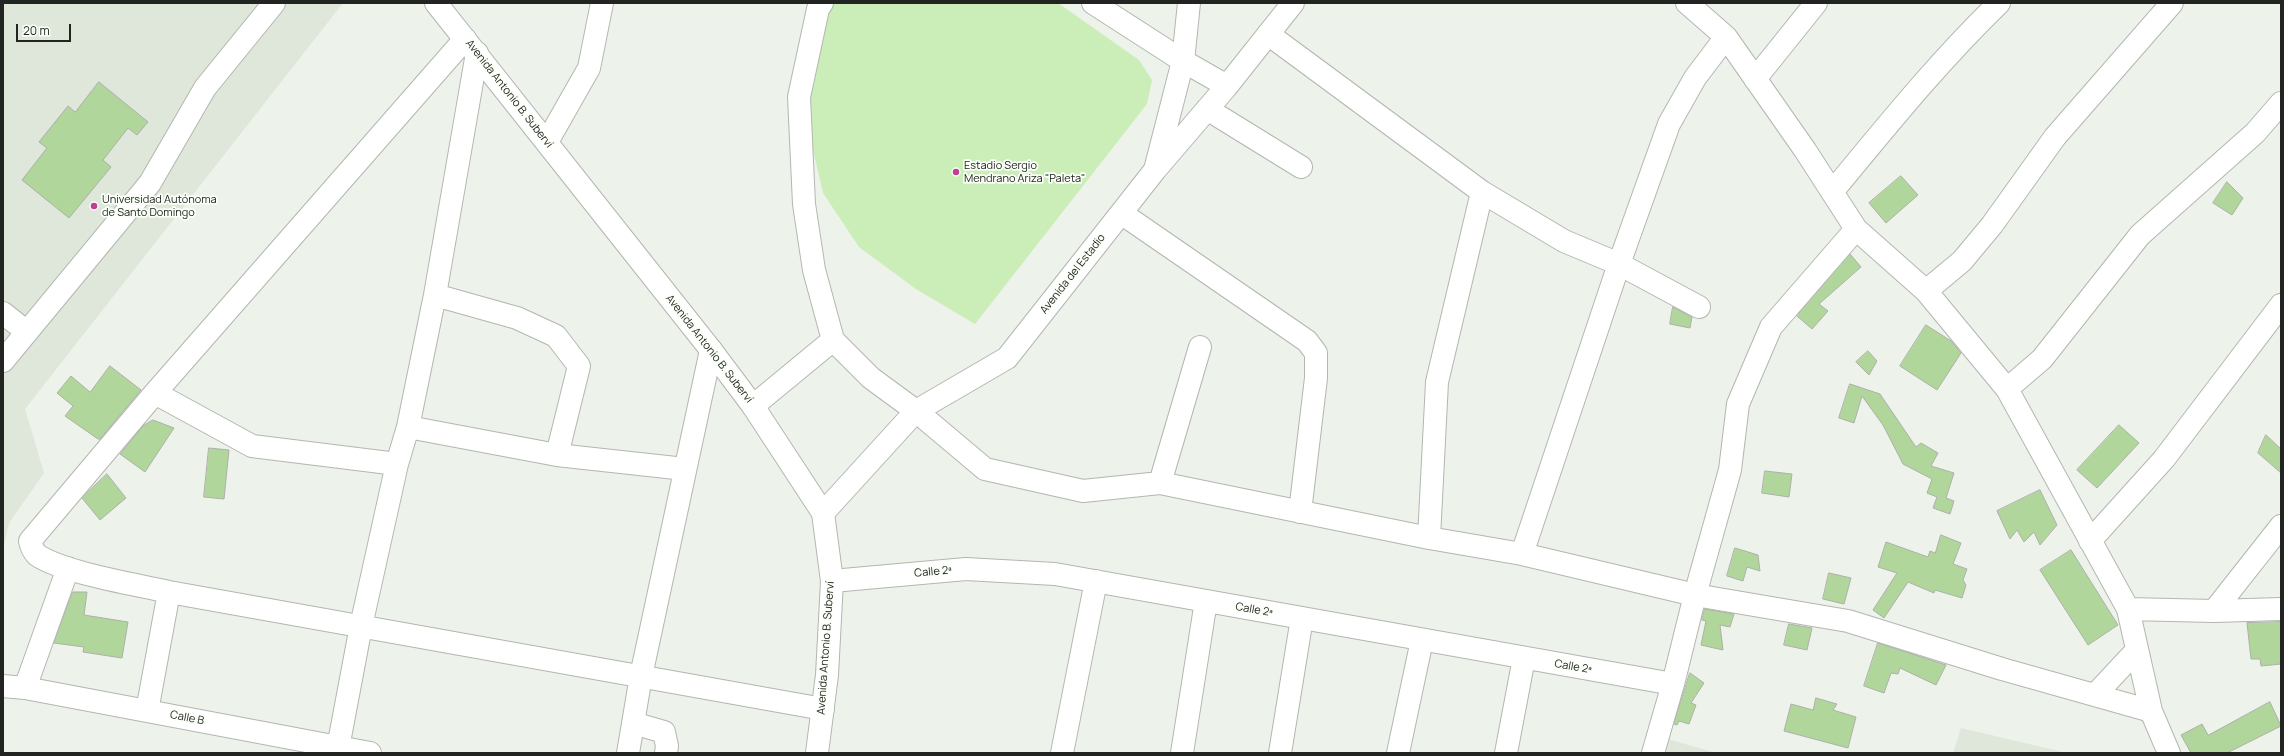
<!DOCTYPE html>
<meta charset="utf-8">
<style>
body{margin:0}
#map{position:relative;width:2284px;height:756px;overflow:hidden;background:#edf2ea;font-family:Manrope,sans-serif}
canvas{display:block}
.frame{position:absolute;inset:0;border:4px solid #222421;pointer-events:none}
.scale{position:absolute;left:16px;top:24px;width:55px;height:18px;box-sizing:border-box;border:2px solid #222421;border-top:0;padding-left:5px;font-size:12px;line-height:14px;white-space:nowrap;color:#222421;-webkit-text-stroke:3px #fafff7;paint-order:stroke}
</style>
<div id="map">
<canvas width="2284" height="756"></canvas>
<div class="frame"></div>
<div class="scale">20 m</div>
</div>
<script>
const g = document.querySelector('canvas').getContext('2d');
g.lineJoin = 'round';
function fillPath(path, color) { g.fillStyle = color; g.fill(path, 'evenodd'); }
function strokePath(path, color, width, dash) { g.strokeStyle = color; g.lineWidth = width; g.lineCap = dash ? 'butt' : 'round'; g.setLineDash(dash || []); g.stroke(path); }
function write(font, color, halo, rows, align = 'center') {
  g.font = font + ' Manrope,sans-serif'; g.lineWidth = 3.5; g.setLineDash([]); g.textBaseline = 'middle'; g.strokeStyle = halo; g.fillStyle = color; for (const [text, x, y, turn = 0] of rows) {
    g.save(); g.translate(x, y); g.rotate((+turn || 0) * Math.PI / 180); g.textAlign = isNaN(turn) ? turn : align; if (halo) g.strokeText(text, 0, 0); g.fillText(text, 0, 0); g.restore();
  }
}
const built = new Path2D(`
 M3,3H343L25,409L44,473L9,523L3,549Z
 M1961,728L2067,753H1953Z
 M1668,739L1716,753H1665Z`);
const green = new Path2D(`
 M832,3H1058L1139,60L1152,80L1147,104L975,324L916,289L859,247L823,193L813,150L809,105L824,14Z`);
const building = new Path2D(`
 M99,82L148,122L137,135L128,128L103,160L111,167L69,218L22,180L47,148L39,142L68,106L75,112Z
 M1901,176L1918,195L1886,223L1869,203Z
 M2227,182L2243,198L2232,215L2213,203Z
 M1850,254L1861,267L1819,304L1828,311L1812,329L1797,316Z
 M1673,307L1692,317L1690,328L1670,324Z
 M1926,325L1951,341L1961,353L1937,390L1900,366Z
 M1868,351L1877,361L1869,375L1856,362Z
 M110,366L141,390L100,439H98L65,416L73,406L57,393L71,376L90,392Z
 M1850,384L1880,394L1916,447L1921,443L1938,453L1931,466L1954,473L1946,498L1954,501L1950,514L1933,508L1937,497L1927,493L1932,479L1903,464L1883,425L1862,396L1854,423L1839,418Z
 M153,420L174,428L145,472L120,454L143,426Z
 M2119,425L2139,443L2097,488L2077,470Z
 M2266,435L2281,449V473L2258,453Z
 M209,448L229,450L224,499L204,497Z
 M1765,471L1792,474L1789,497L1762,493Z
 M107,474L126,498L100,520L82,498Z
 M2040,490L2057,525L2040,545L2034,532L2024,542L2017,530L2010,539L1997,511Z
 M1941,535L1961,543L1953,564L1967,569L1963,580L1966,585L1962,598L1935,590L1934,593L1908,582L1884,618L1873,610L1897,573L1878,567L1886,542L1928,557L1930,551L1935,553Z
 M1735,548L1758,555L1760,571L1747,567L1743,581L1727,576Z
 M2071,550L2118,625L2088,645L2040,570Z
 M1829,573L1851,578L1844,604L1823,599Z
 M73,592H87L84,615L128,622L122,658L83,652L84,647L54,643Z
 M1705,609L1734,614L1730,627L1720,625L1723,650L1701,645L1706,621L1702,620Z
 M2281,622V664L2261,666L2260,659H2251L2247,623Z
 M1789,624L1812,628L1807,650L1784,645Z
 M1878,643L1946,665L1936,685L1900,668L1898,674L1891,673L1884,693L1864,686Z
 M1690,673L1704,683L1691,703L1696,705L1689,724L1679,721L1677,725L1674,724Z
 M1816,698L1837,704L1833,710L1856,717L1848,748L1784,731L1791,704L1813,710Z
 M2270,702L2281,726L2227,753H2191L2181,735L2202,724L2208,735Z`);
const minor = new Path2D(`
 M822,3L818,9L799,97L804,204L814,270L833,340L871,378L916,411L985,469L1083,491L1160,483L1429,538L1522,554L1695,595L1848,621L2002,669L2151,711
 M1093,3L1183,61L1227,86
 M1687,3L1726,37L1805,150L1856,229L1926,291L2007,389L2128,609L2151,711L2169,753
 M1268,34L1482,192L1564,241L1619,264L1699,307
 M465,39L155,393L30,541C31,546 33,551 37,555C64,573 135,584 169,592L823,709
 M1755,79L1816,3
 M1207,109L1301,167
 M547,142L589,68L602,3
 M1156,166L1183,61L1189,3
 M1832,192C1886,127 1938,62 1999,3
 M1121,213L1307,341L1316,353V378L1300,512
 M1926,291L1962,261L1992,225L2055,137L2172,3
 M435,295L517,318L556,336L579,366L557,455
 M3,313L27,332
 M3,361L150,183L205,88L274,3
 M2007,389L2042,359L2140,235L2255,133L2281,103
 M155,393L252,446L397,464
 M753,406L833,340
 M408,427L557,455L685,469
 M1160,483L1200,347
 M823,513L916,411L1007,358L1155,170L1227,86L1293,3
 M1429,538L1437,382L1482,192
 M2090,541L2164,459L2281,305
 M1522,554L1619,264L1669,124L1695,78L1726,37
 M832,581L966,569L1055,574L1673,684
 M2128,609L2214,611L2281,609
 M2214,611L2281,526
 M3,686L25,688L370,753
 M25,688L68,568
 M2095,695L2137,650
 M147,711L169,592
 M633,723L664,732L667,746L666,753
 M337,753L361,626L397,464L408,427L435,295L477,53
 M628,753L641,676L711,350
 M1062,753L1096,581
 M1182,753L1206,601
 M1280,753L1302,618
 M1398,753L1422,640
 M1506,753L1524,658
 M1653,753L1673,684L1695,595L1730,470L1738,404L1771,327L1856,229`);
const major = new Path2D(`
 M436,3L711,350L753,406L823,513L832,581L827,675L817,753`);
const markers = [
 [956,172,4,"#bd4192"],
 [94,206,4,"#bd4192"]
];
const streetNames = [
 ["Avenida Antonio B. Suberví",509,94,52],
 ["Avenida del Estadio",1073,274,-52],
 ["Avenida Antonio B. Suberví",709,349,52],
 ["Calle 2ª",933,572,-5],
 ["Calle 2ª",1254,610,10],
 ["Avenida Antonio B. Suberví",826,648,-86],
 ["Calle 2ª",1573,667,10],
 ["Calle B",187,718,11]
];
const poiNames = [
 ["Estadio Sergio",964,166],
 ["Mendrano Ariza \"Paleta\"",964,179],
 ["Universidad Autónoma",102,200],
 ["de Santo Domingo",102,213]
];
fillPath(built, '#dee7d9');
fillPath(green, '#cbedb8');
fillPath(building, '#b1d69c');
strokePath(building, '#acb0a9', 1);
strokePath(minor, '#b2b7b0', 24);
strokePath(major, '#b2b7b0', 24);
strokePath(minor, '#fff', 22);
strokePath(major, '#fff', 22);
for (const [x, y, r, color] of markers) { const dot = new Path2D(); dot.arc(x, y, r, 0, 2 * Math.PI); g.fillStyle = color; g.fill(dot); strokePath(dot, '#fafff7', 1.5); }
write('11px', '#222421', '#fafff7', streetNames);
write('11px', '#222421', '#fafff7', poiNames, 'left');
</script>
